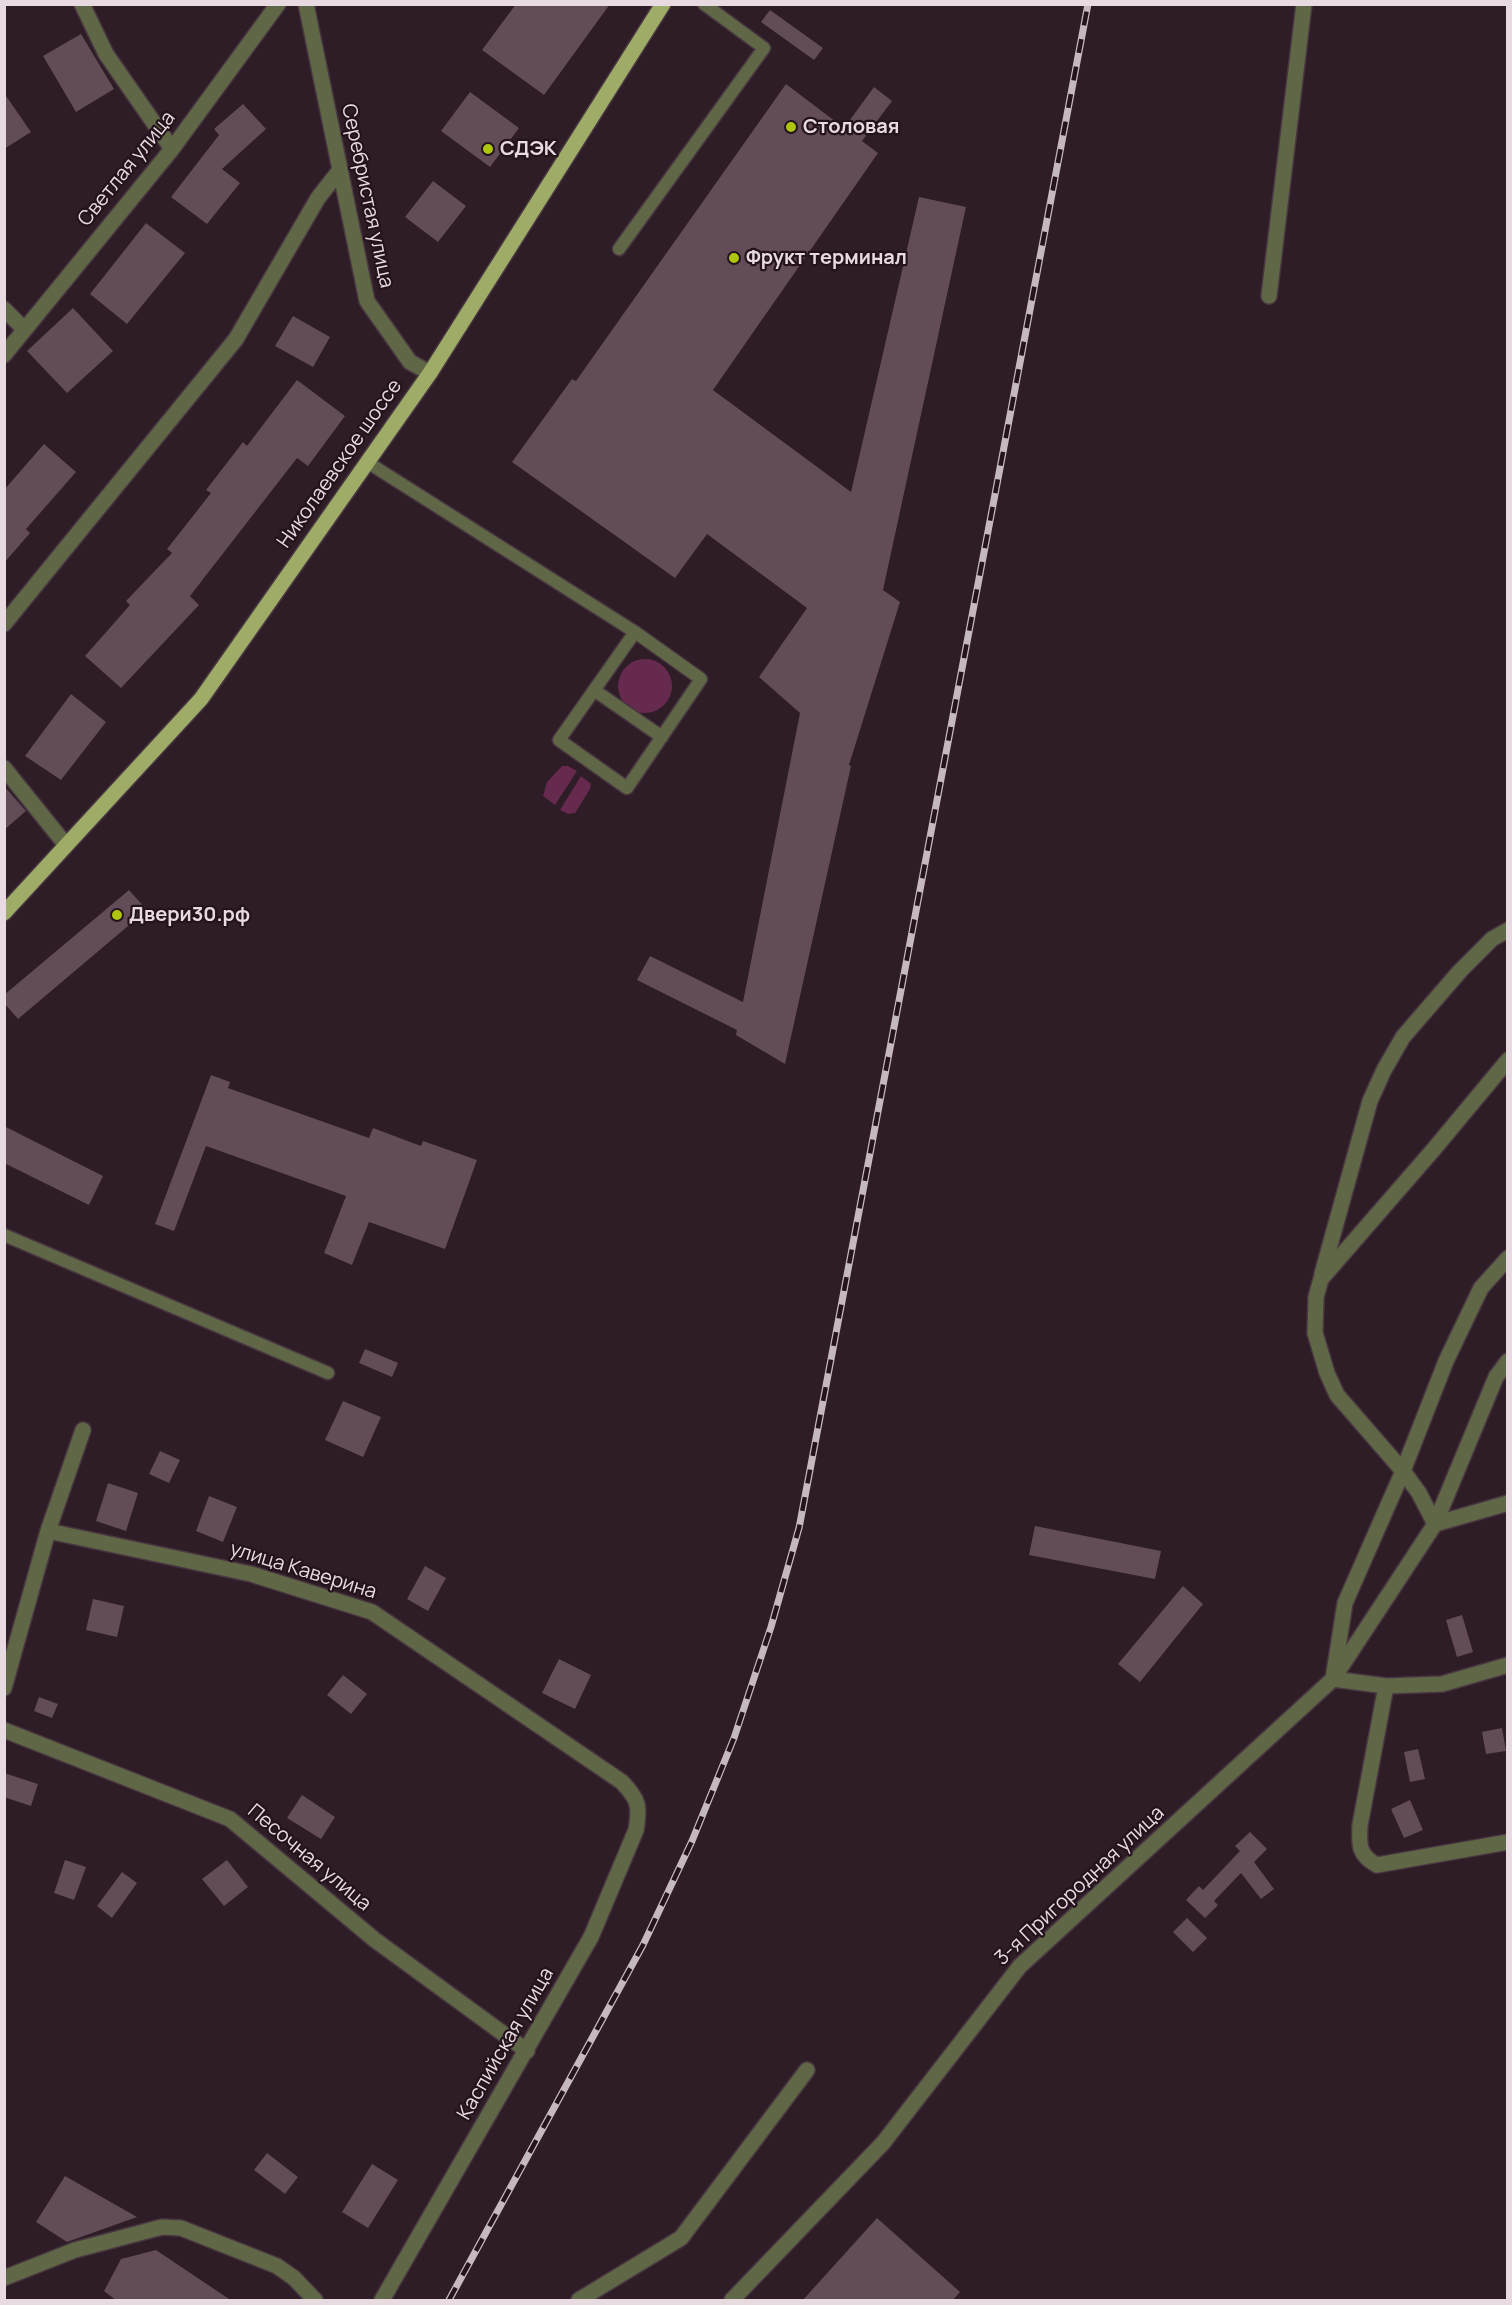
<!DOCTYPE html>
<meta charset="utf-8">
<style>
body{margin:0}
#map{position:relative;width:1512px;height:2305px;overflow:hidden;background:#2e1c26;font-family:Manrope,sans-serif}
canvas{display:block}
.frame{position:absolute;inset:0;border:6px solid #e7dae0;pointer-events:none}
</style>
<div id="map">
<canvas width="1512" height="2305"></canvas>
<div class="frame"></div>
</div>
<script>
const g = document.querySelector('canvas').getContext('2d');
g.lineJoin = 'round';
function fillPath(path, color) { g.fillStyle = color; g.fill(path, 'evenodd'); }
function strokePath(path, color, width, dash) { g.strokeStyle = color; g.lineWidth = width; g.lineCap = dash ? 'butt' : 'round'; g.setLineDash(dash || []); g.stroke(path); }
function write(font, color, halo, rows, align = 'center') {
  g.font = font + ' Manrope,sans-serif'; g.lineWidth = 4.5; g.setLineDash([]); g.textBaseline = 'middle'; g.strokeStyle = halo; g.fillStyle = color; for (const [text, x, y, turn = 0] of rows) {
    g.save(); g.translate(x, y); g.rotate((+turn || 0) * Math.PI / 180); g.textAlign = isNaN(turn) ? turn : align; if (halo) g.strokeText(text, 0, 0); g.fillText(text, 0, 0); g.restore();
  }
}
const green = new Path2D(`
 M618 686a27 27 0 1 1 54 0a27 27 0 1 1-54 0Z
 M562,766H568L577,771L555,805L543,796L547,782Z
 M581,776L591,784L590,789L575,813L568,814L560,810Z`);
const building = new Path2D(`
 M516,4H610L544,95L482,50Z
 M770,10L823,48L814,60L761,22Z
 M81,34L114,89L76,112L43,56Z
 M786,84L844,128L874,87L892,101L862,141L878,153L713,390L851,492L919,197L966,207L883,590L900,602L849,765L851,766L785,1064L736,1035L737,1030L637,980L650,956L743,1002L800,713L759,677L807,608L707,534L675,578L512,462L572,379L576,381Z
 M470,92L519,128L490,167L441,131Z
 M4,93L31,132L4,149Z
 M243,104L266,129L222,169L240,183L207,224L171,197L219,135L214,129Z
 M433,181L466,206L438,242L405,217Z
 M146,223L185,253L127,324L90,294Z
 M73,308L113,351L67,393L27,351Z
 M293,316L330,337L313,367L275,346Z
 M297,380L345,416L308,466L297,458L190,596L199,605L121,688L85,656L130,605L126,601L172,553L167,549L211,493L206,490L243,442L247,446Z
 M44,444L76,472L26,529L30,533L4,563V490Z
 M71,694L106,722L61,780L25,756Z
 M4,786L26,811L4,830Z
 M129,890L147,910L18,1019L4,1003V995Z
 M211,1075L230,1082L228,1088L369,1138L373,1128L421,1146L423,1141L477,1160L445,1249L369,1222L352,1265L324,1253L346,1196L206,1146L174,1231L155,1224Z
 M4,1126L103,1176L89,1205L4,1163Z
 M365,1349L398,1363L392,1377L359,1363Z
 M343,1401L381,1417L363,1457L325,1440Z
 M160,1451L180,1460L169,1483L149,1474Z
 M108,1483L138,1493L126,1531L96,1521Z
 M209,1496L237,1507L223,1542L196,1531Z
 M1035,1526L1161,1551L1155,1579L1029,1555Z
 M425,1566L446,1578L428,1611L407,1599Z
 M1183,1586L1203,1604L1140,1682L1118,1664Z
 M93,1599L124,1606L117,1637L86,1630Z
 M1462,1615L1473,1652L1457,1657L1446,1620Z
 M559,1659L591,1675L575,1709L542,1693Z
 M343,1675L367,1694L351,1714L327,1695Z
 M39,1697L58,1704L52,1718L34,1711Z
 M1502,1728L1506,1751L1486,1754L1482,1732Z
 M1418,1749L1425,1779L1410,1782L1404,1752Z
 M4,1773L38,1784L31,1806L4,1797Z
 M302,1795L335,1817L321,1839L287,1818Z
 M1410,1800L1423,1830L1404,1838L1391,1809Z
 M1250,1832L1267,1849L1254,1862L1274,1889L1261,1899L1241,1873L1214,1901L1218,1905L1205,1918L1186,1900L1199,1886L1203,1890L1240,1851L1235,1846Z
 M65,1860L86,1867L74,1900L54,1893Z
 M227,1860L248,1887L224,1906L202,1879Z
 M122,1872L137,1883L112,1918L97,1906Z
 M1187,1918L1207,1938L1193,1952L1173,1932Z
 M267,2153L298,2177L285,2194L254,2170Z
 M372,2164L398,2180L368,2228L342,2212Z
 M65,2176L137,2217L67,2242L36,2222Z
 M877,2218L960,2292L952,2301H802Z
 M156,2250L232,2301H117L104,2291L121,2259Z`);
const lane = new Path2D(`
 M619,249L764,48L704,4
 M367,462L635,632L701,679L627,788L559,740L635,632
 M594,690L662,737
 M4,1235L328,1373`);
const street = new Path2D(`
 M82,4L106,54L172,149
 M306,4L367,301L410,362L430,373
 M1269,296L1304,4
 M4,309L24,329
 M4,355L172,149L278,4
 M4,624L236,339L318,198L340,170
 M4,768L66,845
 M1508,1060L1434,1149L1321,1279L1316,1297L1315,1333L1327,1373L1337,1395L1403,1471L1419,1493L1435,1524L1508,1503
 M1322,1274L1370,1101L1384,1070L1403,1037L1460,971L1492,939L1508,930
 M48,1531L251,1574L372,1612L622,1782C639,1800 640,1806 636,1830L591,1937L382,2300
 M1337,1673L1435,1524L1496,1377L1508,1361
 M1333,1679L1345,1603L1403,1471L1446,1361L1481,1288L1508,1258
 M1386,1686L1360,1825C1359,1844 1358,1855 1377,1865L1508,1842
 M4,1688L48,1531L83,1430
 M4,1730L230,1819L375,1940L527,2051
 M4,2278L75,2250L162,2227L181,2228L277,2266L294,2278L315,2300
 M579,2300L681,2238L807,2070
 M732,2300L883,2143L1020,1966L1333,1679L1386,1686L1442,1684L1508,1665`);
const primary = new Path2D(`
 M4,913L201,699L430,373L663,4`);
const rail = new Path2D(`
 M449,2300L643,1945L692,1841L734,1738L771,1627L799,1528L1088,4`);
const markers = [
 [791,127,6,"#adc60d"],
 [488,149,6,"#adc60d"],
 [734,258,6,"#adc60d"],
 [117,915,6,"#adc60d"]
];
const poiNames = [
 ["Столовая",803,127],
 ["СДЭК",500,149],
 ["Фрукт терминал",746,258],
 ["Двери30.рф",129,915]
];
const streetNames = [
 ["Светлая улица",127,169,-51],
 ["Серебристая улица",367,196,78],
 ["Николаевское шоссе",340,464,-55],
 ["улица Каверина",303,1571,17],
 ["Песочная улица",309,1858,40],
 ["3-я Пригородная улица",1080,1886,-43],
 ["Каспийская улица",506,2044,-60]
];
fillPath(green, '#672a4f');
fillPath(building, '#614c57');
strokePath(lane, '#483740', 15);
strokePath(street, '#483740', 18);
strokePath(primary, '#483740', 18);
strokePath(lane, '#606746', 12);
strokePath(street, '#606746', 15);
strokePath(primary, '#9eac67', 15);
strokePath(rail, '#c6b8bf', 7);
strokePath(rail, '#24131c', 4.5, [14]);
for (const [x, y, r, color] of markers) { const dot = new Path2D(); dot.arc(x, y, r, 0, 2 * Math.PI); g.fillStyle = color; g.fill(dot); strokePath(dot, '#24131c', 2); }
write('bold 20px', '#e7dae0', '#24131c', poiNames, 'left');
write('20px', '#e7dae0', '#24131c', streetNames);
</script>
